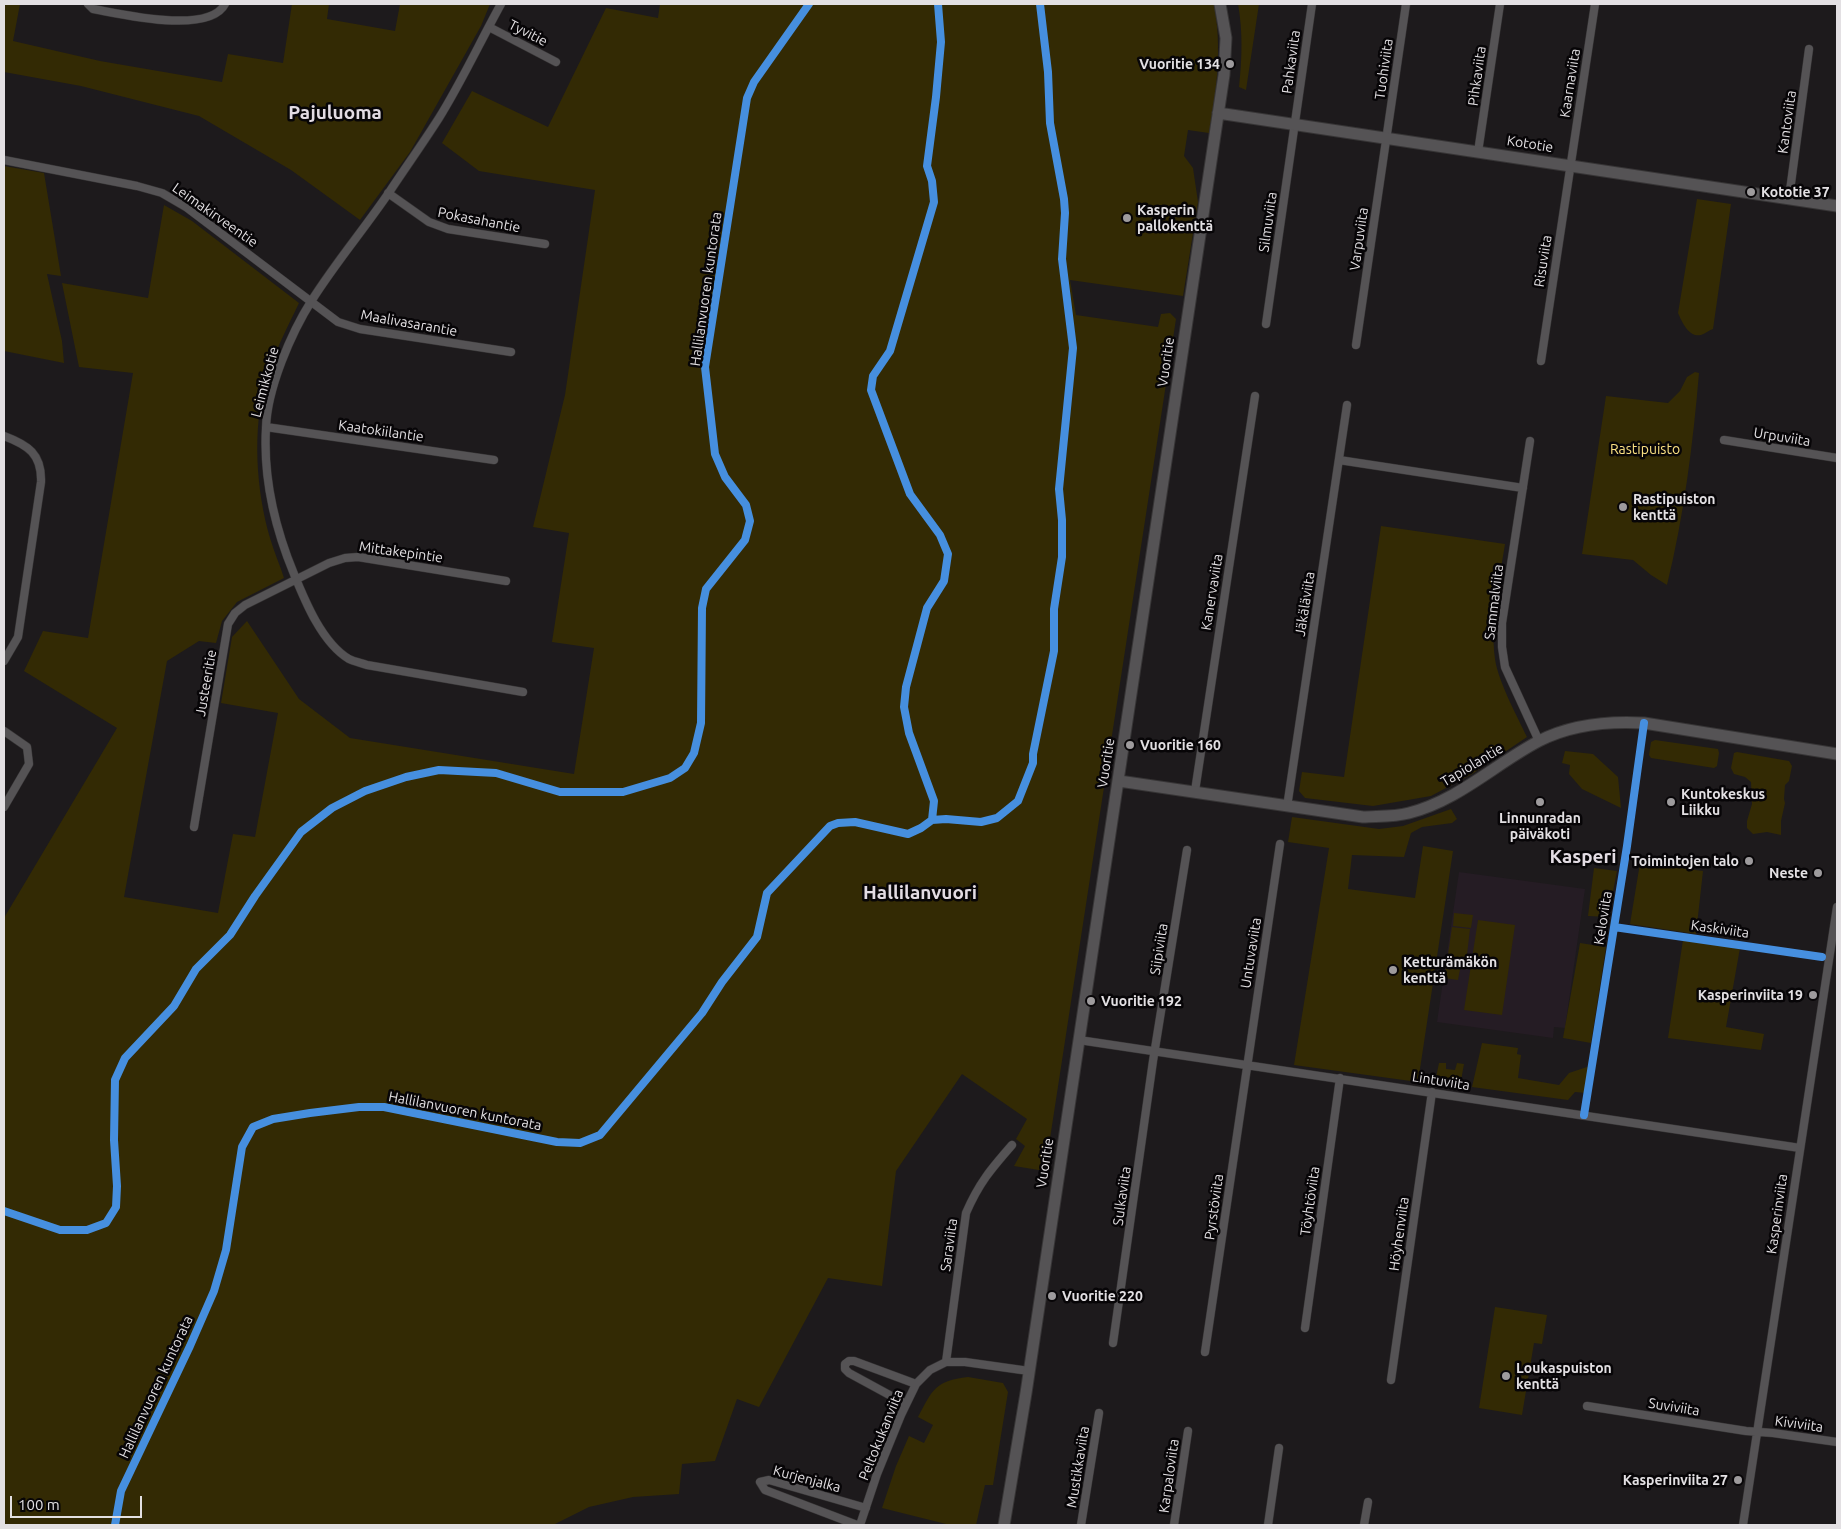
<!DOCTYPE html>
<meta charset="utf-8">
<style>
body{margin:0}
#map{position:relative;width:1841px;height:1529px;overflow:hidden;background:#1d1a1c;font-family:Ubuntu,sans-serif}
canvas{display:block}
.frame{position:absolute;inset:0;border:5px solid #e3e0e3;pointer-events:none}
.scale{position:absolute;left:10px;top:1496px;width:132px;height:22px;box-sizing:border-box;border:2px solid #e3e0e3;border-top:0;padding-left:6px;font-size:15px;line-height:18px;white-space:nowrap;color:#e3e0e3;-webkit-text-stroke:4px #070507;paint-order:stroke}
</style>
<div id="map">
<canvas width="1841" height="1529"></canvas>
<div class="frame"></div>
<div class="scale">100 m</div>
</div>
<script>
const g = document.querySelector('canvas').getContext('2d');
g.lineJoin = 'round';
function fillPath(path, color) { g.fillStyle = color; g.fill(path, 'evenodd'); }
function strokePath(path, color, width, dash) { g.strokeStyle = color; g.lineWidth = width; g.lineCap = dash ? 'butt' : 'round'; g.setLineDash(dash || []); g.stroke(path); }
function write(font, color, halo, rows, align = 'center') {
  g.font = font + ' Ubuntu,sans-serif'; g.lineWidth = 5; g.setLineDash([]); g.textBaseline = 'middle'; g.strokeStyle = halo; g.fillStyle = color; for (const [text, x, y, turn = 0] of rows) {
    g.save(); g.translate(x, y); g.rotate((+turn || 0) * Math.PI / 180); g.textAlign = isNaN(turn) ? turn : align; if (halo) g.strokeText(text, 0, 0); g.fillText(text, 0, 0); g.restore();
  }
}
const built = new Path2D(`
 M1459,872L1585,889L1565,1028L1554,1027L1553,1038L1437,1022Z`);
const green = new Path2D(`
 M4,4H20L13,41L100,61L222,82L228,54L283,63L292,4H329L327,19L395,31L400,4H490L481,26L410,152L360,220L291,170L199,116L81,86L4,72Z
 M660,4H1214C1222,46 1217,92 1209,133L1188,130L1184,156L1193,168L1198,202L1183,296L1070,280L1076,315L1158,327L1161,314L1170,313L1176,319L1045,1171L1014,1166L1025,1146L1016,1139L1027,1119L962,1074L896,1171L882,1286L828,1278L759,1407L737,1399L715,1461L682,1464L679,1494L633,1497L589,1507L553,1525H4V918L117,728L24,671L43,631L88,638L133,373L79,367L62,283L148,298L164,205L192,221L299,303C287,328 274,353 266,380C252,429 256,490 270,538C274,552 280,565 284,578L237,602L222,621L216,643L199,641L167,661L124,897L218,913L233,834L255,837L278,713L221,703L232,637L247,621L299,699L350,738L574,774L594,648L552,642L569,533L533,527L565,395L595,190L479,171L442,143L472,91L548,127L606,8L658,18Z
 M1238,4H1259L1246,90L1239,87C1242,59 1243,32 1238,4Z
 M4,166L44,173L61,276L47,274L62,341L64,363L4,351Z
 M1697,199L1731,204L1713,329C1709,330 1705,334 1701,335C1689,338 1682,322 1678,313Z
 M1695,372L1699,373C1693,444 1684,516 1667,585L1651,575L1633,560L1582,554L1606,396L1668,403L1680,391L1687,377Z
 M1381,526L1505,544C1499,582 1490,620 1495,659C1498,681 1517,716 1527,737L1472,774L1431,796L1373,806L1305,798L1299,791L1302,772L1344,777Z
 M1655,740L1718,749L1719,753L1717,766L1714,768L1651,758L1649,755L1651,742Z
 M1565,751L1593,754L1618,777L1621,808L1582,789L1569,774L1570,765L1562,763Z
 M1737,752L1789,761L1792,766L1789,781L1785,785L1784,799L1785,803L1781,821V835L1767,832L1753,834L1747,828V821L1752,804L1751,782L1745,777L1734,774L1731,768L1734,753Z
 M1451,809L1457,819L1452,823L1422,827L1411,833L1404,857L1352,855L1348,889L1415,898L1423,846L1453,851L1418,1082L1294,1065L1329,848L1288,842L1292,817L1379,829L1403,826Z
 M1640,863L1703,871L1696,934L1630,924Z
 M1594,868L1617,871L1608,917L1588,916Z
 M1454,913L1473,915L1471,928L1453,926Z
 M1478,920L1515,925L1502,1015L1464,1010Z
 M1452,927L1470,929L1466,963L1447,961Z
 M1683,940L1740,948L1726,1027L1764,1034L1761,1050L1668,1038Z
 M1580,943L1606,947L1591,1043L1563,1038Z
 M1447,962L1461,964L1458,980L1444,978Z
 M1482,1043L1518,1048L1517,1054L1521,1055L1518,1078L1559,1085L1569,1073L1590,1066L1586,1093L1575,1092L1568,1100L1472,1087Z
 M1439,1063H1446V1069L1455,1070L1457,1063L1464,1064L1460,1086L1435,1082Z
 M1495,1307L1547,1315L1542,1344L1534,1343L1522,1415L1479,1408Z
 M968,1377L1003,1383L1008,1392L993,1485H985L976,1525H950L882,1508L896,1466L909,1436L924,1443L933,1425L918,1417C933,1389 935,1381 968,1377Z`);
const street = new Path2D(`
 M88,4L93,9C121,14 209,35 225,4
 M501,4C480,42 462,81 439,118C423,143 406,167 390,191C365,228 336,262 312,300C291,333 267,389 266,428C263,479 275,528 294,574C305,601 322,643 349,659C355,662 362,663 367,665L523,692
 M489,27L556,62
 M1478,152L1500,4
 M4,160L137,186L162,193L186,207L338,322L360,329L511,352
 M388,193L429,222L448,229L545,244
 M1789,198L1809,49
 M1266,324L1312,4
 M1356,345L1406,4
 M1541,361L1595,4
 M266,427L494,460
 M4,436C28,445 42,454 41,482L18,637L4,661
 M1724,440L1837,458
 M1530,441L1502,623V647L1505,667L1539,741
 M1339,460L1523,488
 M4,731L27,747L29,764L4,807
 M1195,791L1255,396
 M1287,807L1347,405
 M194,827L228,624L235,613L245,605L329,563L345,558L358,557L506,581
 M1079,1040L1800,1148
 M1305,1328L1340,1078
 M1113,1343L1153,1061L1187,850
 M1205,1352L1280,844
 M946,1362L966,1213C979,1183 991,1169 1012,1145
 M1391,1380L1432,1092
 M906,1404L849,1373L845,1369V1364L849,1361H854L916,1384
 M1587,1406L1746,1431L1773,1433L1837,1442
 M857,1525L765,1490L760,1482L769,1480L866,1508
 M860,1525L877,1474L901,1415L916,1384L930,1370L946,1362H965L1029,1371
 M1081,1525L1099,1413
 M1174,1525L1188,1431
 M1268,1525L1279,1448
 M1364,1525L1368,1502
 M1743,1525L1837,907`);
const secondary = new Path2D(`
 M1218,113L1837,206
 M1119,781L1363,817C1378,816 1394,817 1409,813C1459,800 1495,764 1539,741C1572,724 1609,721 1644,723L1837,754
 M1004,1525L1026,1393L1224,75L1226,38L1220,4`);
const cycleway = new Path2D(`
 M932,820L934,801L909,733L904,707L906,687L927,608L944,581L948,554L940,535L910,494L871,390L873,376L890,351L934,202L932,181L927,166L936,97L941,42L938,4
 M1614,927L1822,957
 M1584,1115L1627,846L1644,723
 M4,1211L60,1230H87L106,1223L116,1207L117,1186L114,1140L115,1080L125,1058L174,1006L196,969L230,935L255,896L301,832L332,808L365,791L406,777L439,770L496,773L560,792H623L670,778L685,768L694,753L701,723L702,608L706,589L745,540L750,521L746,505L725,477L715,454L705,367L747,98L754,82L809,4
 M115,1525L121,1491L190,1346L214,1291L226,1250L242,1147L253,1127L273,1119L310,1113L359,1107H384L557,1142L580,1143L600,1135L702,1013L722,982L757,937L767,893L830,826L838,823L855,822L908,834L921,828L932,820L946,819L981,822L997,818L1018,801L1033,763V754L1054,651V609L1062,557V520L1059,489L1073,348L1062,259L1065,213L1064,199L1050,123L1048,72L1040,4`);
const markers = [
 [1230,64,5,"#9e9b9d"],
 [1751,192,5,"#9e9b9d"],
 [1127,218,5,"#9e9b9d"],
 [1623,507,5,"#9e9b9d"],
 [1130,745,5,"#9e9b9d"],
 [1540,802,5,"#9e9b9d"],
 [1671,802,5,"#9e9b9d"],
 [1749,861,5,"#9e9b9d"],
 [1818,873,5,"#9e9b9d"],
 [1393,970,5,"#9e9b9d"],
 [1813,995,5,"#9e9b9d"],
 [1091,1001,5,"#9e9b9d"],
 [1052,1296,5,"#9e9b9d"],
 [1506,1376,5,"#9e9b9d"],
 [1738,1480,5,"#9e9b9d"]
];
const streetNames = [
 ["Tyvitie",528,33,27],
 ["Pahkaviita",1291,62,-82],
 ["Tuohiviita",1384,69,-82],
 ["Pihkaviita",1477,76,-82],
 ["Kaarnaviita",1570,83,-81],
 ["Kantoviita",1787,122,-82],
 ["Kototie",1530,144,9],
 ["Leimakirveentie",215,215,35],
 ["Pokasahantie",479,220,11],
 ["Silmuviita",1268,222,-82],
 ["Varpuviita",1359,239,-82],
 ["Risuviita",1543,261,-81],
 ["Hallilanvuoren kuntorata",706,289,-82],
 ["Maalivasarantie",409,323,10],
 ["Vuoritie",1166,362,-82],
 ["Leimikkotie",265,382,-75],
 ["Kaatokiilantie",381,431,8],
 ["Urpuviita",1782,437,9],
 ["Mittakepintie",401,552,8],
 ["Kanervaviita",1212,592,-81],
 ["Sammalviita",1494,602,-83],
 ["Jäkäläviita",1305,604,-81],
 ["Justeeritie",206,683,-80],
 ["Vuoritie",1106,763,-81],
 ["Tapiolantie",1472,765,-31],
 ["Keloviita",1603,918,-81],
 ["Kaskiviita",1720,929,8],
 ["Siipiviita",1159,949,-81],
 ["Untuvaviita",1251,953,-81],
 ["Lintuviita",1441,1081,9],
 ["Hallilanvuoren kuntorata",465,1111,11],
 ["Vuoritie",1045,1163,-81],
 ["Sulkaviita",1122,1196,-82],
 ["Töyhtöviita",1310,1201,-82],
 ["Pyrstöviita",1214,1207,-82],
 ["Kasperinviita",1777,1214,-82],
 ["Höyhenviita",1399,1234,-82],
 ["Saraviita",949,1245,-82],
 ["Hallilanvuoren kuntorata",156,1387,-65],
 ["Suviviita",1674,1407,9],
 ["Kiviviita",1799,1424,8],
 ["Peltokukanviita",881,1435,-68],
 ["Mustikkaviita",1078,1467,-81],
 ["Karpaloviita",1169,1476,-82],
 ["Kurjenjalka",807,1479,15]
];
const poiNames = [
 ["Vuoritie 134",1220,64,"right"],
 ["Kototie 37",1761,192],
 ["Kasperin",1137,210],
 ["pallokenttä",1137,226],
 ["Rastipuiston",1633,499],
 ["kenttä",1633,515],
 ["Vuoritie 160",1140,745],
 ["Kuntokeskus",1681,794],
 ["Liikku",1681,810],
 ["Linnunradan",1540,818,"center"],
 ["päiväkoti",1540,834,"center"],
 ["Toimintojen talo",1739,861,"right"],
 ["Neste",1808,873,"right"],
 ["Ketturämäkön",1403,962],
 ["kenttä",1403,978],
 ["Kasperinviita 19",1803,995,"right"],
 ["Vuoritie 192",1101,1001],
 ["Vuoritie 220",1062,1296],
 ["Loukaspuiston",1516,1368],
 ["kenttä",1516,1384],
 ["Kasperinviita 27",1728,1480,"right"]
];
const parkNames = [
 ["Rastipuisto",1645,449]
];
const districtNames = [
 ["Pajuluoma",335,113],
 ["Kasperi",1583,857],
 ["Hallilanvuori",920,893]
];
fillPath(built, '#251c24');
fillPath(green, '#332a04');
strokePath(street, '#373536', 9);
strokePath(secondary, '#373536', 13);
strokePath(street, '#555355', 8);
strokePath(secondary, '#555355', 11);
strokePath(cycleway, '#468fdf', 8);
for (const [x, y, r, color] of markers) { const dot = new Path2D(); dot.arc(x, y, r, 0, 2 * Math.PI); g.fillStyle = color; g.fill(dot); strokePath(dot, '#070507', 2); }
write('14px', '#e3e0e3', '#070507', streetNames);
write('bold 14px', '#e3e0e3', '#070507', poiNames, 'left');
write('14px', '#fbe183', '#070507', parkNames);
write('bold 19px', '#e3dce3', '#070507', districtNames);
</script>
